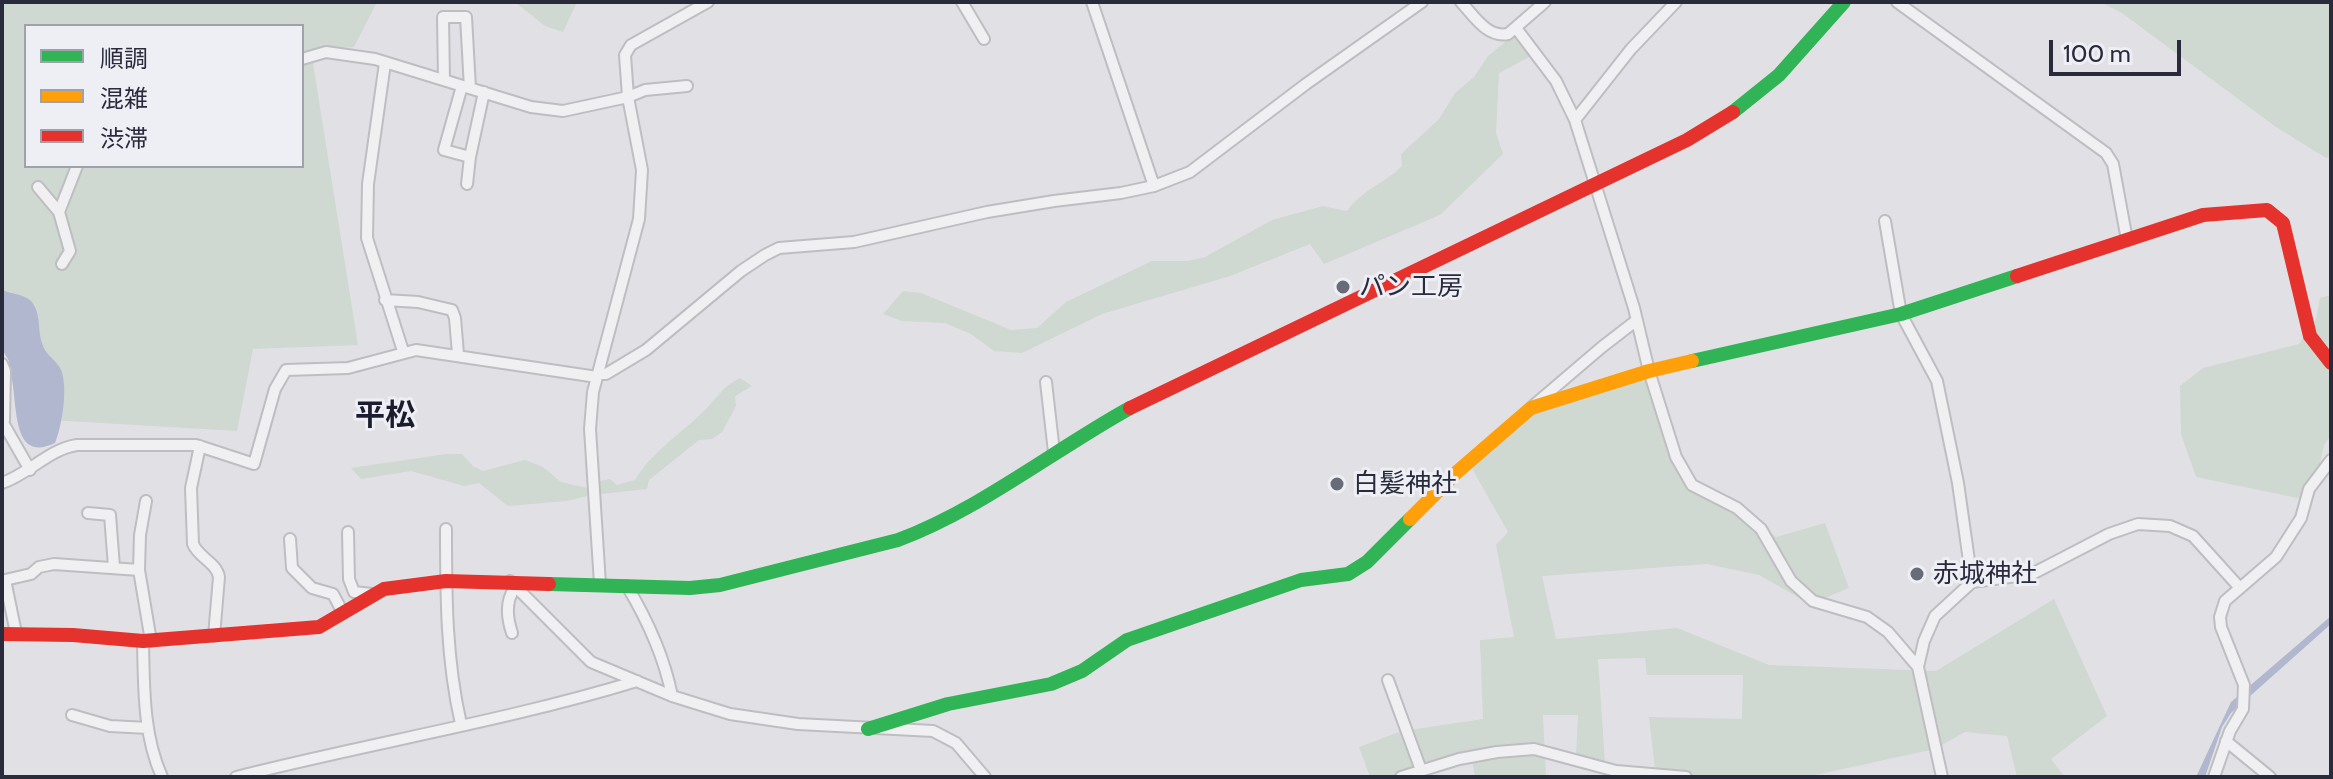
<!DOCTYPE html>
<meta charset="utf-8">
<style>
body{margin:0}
#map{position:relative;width:2333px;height:779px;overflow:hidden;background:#e1e1e5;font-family:Cabin,"Noto Sans JP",sans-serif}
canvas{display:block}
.frame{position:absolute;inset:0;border:4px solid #292b3d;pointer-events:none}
.legend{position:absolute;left:24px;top:24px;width:280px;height:144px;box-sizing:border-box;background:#eeeff5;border:2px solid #9fa1ab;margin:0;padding:10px 14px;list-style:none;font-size:24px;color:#292b3d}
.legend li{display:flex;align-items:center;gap:16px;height:40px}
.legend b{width:40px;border:2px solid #9fa1ab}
.scale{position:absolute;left:2049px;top:40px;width:132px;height:36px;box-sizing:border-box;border:4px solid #292b3d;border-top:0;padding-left:10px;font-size:24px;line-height:28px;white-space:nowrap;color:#292b3d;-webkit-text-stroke:6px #eeeff5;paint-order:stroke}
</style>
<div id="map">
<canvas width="2333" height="779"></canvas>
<div class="frame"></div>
<ul class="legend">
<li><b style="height:10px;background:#30b455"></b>順調</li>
<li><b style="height:10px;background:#ff9f0a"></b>混雑</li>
<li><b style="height:10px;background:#e5322d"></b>渋滞</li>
</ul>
<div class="scale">100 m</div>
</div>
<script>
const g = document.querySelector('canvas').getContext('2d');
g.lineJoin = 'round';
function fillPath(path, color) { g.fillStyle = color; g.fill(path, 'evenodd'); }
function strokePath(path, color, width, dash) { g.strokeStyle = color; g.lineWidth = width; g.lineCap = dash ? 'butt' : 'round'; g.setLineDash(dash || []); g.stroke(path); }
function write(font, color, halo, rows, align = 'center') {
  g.font = font + ' Cabin,"Noto Sans JP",sans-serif'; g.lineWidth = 6; g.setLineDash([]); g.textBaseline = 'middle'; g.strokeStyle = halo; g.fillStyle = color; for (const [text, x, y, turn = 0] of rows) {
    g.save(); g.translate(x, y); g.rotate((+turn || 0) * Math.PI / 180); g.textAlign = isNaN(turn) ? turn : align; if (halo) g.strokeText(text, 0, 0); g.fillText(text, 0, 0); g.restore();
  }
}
const green = new Path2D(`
 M2,2H377L354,47L311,51L358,345L253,349L237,431L50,420L2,316ZM26,26H302V166H26Z
 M515,2H577L563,32L545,26Z
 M2100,2H2331V156L2326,158L2276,127L2122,13Z
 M1515,34L1522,47L1531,56L1499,73L1496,133L1503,154L1440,215L1324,264L1310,244L1230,276L1102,314L1022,353L994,351L971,334L945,323L902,321L883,314L903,291L921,293L1011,330L1037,328L1066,302L1152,261H1188L1205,257L1272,220L1323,206L1347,211C1363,189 1384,184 1402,166L1401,154L1439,119L1455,93L1474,77L1488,56Z
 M2331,295V435L2324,445L2312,501L2196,477L2181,434L2180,386L2203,368L2299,344L2316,319L2320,298Z
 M1648,375L1682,469L1776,537L1825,523L1849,588L1810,604L1759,575L1707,564L1542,576L1556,639L1677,628L1769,665L1936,671L2054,599L2107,716L2051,759L2065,777H2017L2007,736L1965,732L1935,749L1806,777H1692L1655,769L1649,717L1742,719L1743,675H1647L1645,658L1598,659L1605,764L1576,756L1578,715H1543L1546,777H1475L1471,754L1391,777H1370L1359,747L1402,731L1483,719L1480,640L1514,637L1496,545L1508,532L1470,465L1533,411Z
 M740,378L752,386L735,396L736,406L722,432L712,439L699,440L649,480L647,489L601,494L600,481L610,479L617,485L635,480C651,453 680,434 703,412C716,399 723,386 740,378Z
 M446,454H462L473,466L483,471L525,460L543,467L561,482L587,488V496L567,501L508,506L479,483L464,486L411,471L361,479L351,468Z`);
const water = new Path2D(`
 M2,290C11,294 24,294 31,301C42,315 37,328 42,343C45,355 54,358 60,368C69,384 62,427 55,443C5,467 21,387 7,363L9,361L2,349Z
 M2331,616V624L2231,713L2222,727L2205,777H2196L2231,702Z`);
const street = new Path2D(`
 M962,2L984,39
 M1092,2L1154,186
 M1461,2C1474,16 1487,38 1508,34L1545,2
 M1897,2L2106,153L2113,164L2127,240
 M1516,28L1556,81L1575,120L1634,308L1649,371L1676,457L1692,485L1737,508L1761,529L1791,581L1813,601L1867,617L1888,632L1918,667L1942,777
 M302,59L326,52L375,59L531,107L563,111L628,97L645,90L687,86
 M385,63L368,184L367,238L403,351
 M444,80L443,17H466L470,88
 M462,86L444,150L470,157
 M1575,120L1631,49L1676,2
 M467,184L470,157L484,92
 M38,187L59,212L70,251L62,264
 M59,212L77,166
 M1885,221L1901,314L1937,381L1958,483L1972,582
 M385,300L418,302L452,310L455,318L458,354
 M2,364L5,371L4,421
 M598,374H606L646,350L741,271L765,255L779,248L854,242L987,212L1054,201L1121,193L1154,186L1190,172L1306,84L1422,2
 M1046,382L1054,452
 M1534,405L1602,347L1637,320
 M2,421L30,470
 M200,446L191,488L193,544C199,558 216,562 219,577L214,636
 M2,483C29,474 49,449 77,445H196L254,464L275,389L286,370L348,368L416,350L597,377
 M88,513L110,515L114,567
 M446,529C446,596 446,659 461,724
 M348,532L349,579L354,592L372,594
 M290,539L292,568L312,588L333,594L343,613
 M139,570L140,535L146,501
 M510,581L591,662L672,696L730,714L798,724L933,731L956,743L985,777
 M600,584L590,429L593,392L639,219L642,170L628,97L625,55L631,45L708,2
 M627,586C648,621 664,656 672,696
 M16,633L5,580L31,574L39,567L54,564L139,570L151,641
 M512,633C507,618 505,601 515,588
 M143,641C144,687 143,735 162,777
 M1918,667L1924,641L1935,616L1972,582L2032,574L2109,534L2138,524L2170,526L2193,536L2240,588
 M1388,680L1421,770
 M72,715L110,726L148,728
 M2226,741L2270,777
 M236,777C369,743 506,721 637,681
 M1401,777L1459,759L1497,752L1534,749L1616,771L1686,777
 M2214,777L2230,731L2243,709L2244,685L2221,627L2220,617L2225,601L2276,557L2301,518L2309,489L2331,460`);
const fast = new Path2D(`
 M1733,112L1779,75L1844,2
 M1692,361L1901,314L2017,276
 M549,584L690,588L720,585L898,540C979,510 1054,450 1130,408
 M868,729L948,704L1051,684L1082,671L1127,640L1301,580L1348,574L1367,562L1410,519`);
const slow = new Path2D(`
 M1410,519L1457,472L1531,408L1649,371L1692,361`);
const jam = new Path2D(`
 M2017,276L2203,215L2267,210L2283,223L2310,336L2331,363
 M1130,408L1687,140L1733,112
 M2,634L73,635L143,641L319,627L384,589L446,581L549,584`);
const markers = [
 [1343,287,8,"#696b78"],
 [1337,484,8,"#696b78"],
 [1917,574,8,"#696b78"]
];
const poiNames = [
 ["パン工房",1359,287],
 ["白髪神社",1353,484],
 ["赤城神社",1933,574]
];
const quarterNames = [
 ["平松",385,416]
];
fillPath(green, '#cfd8d1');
fillPath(water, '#b0b7cf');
strokePath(street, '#bebec2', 14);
strokePath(street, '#f0f0f2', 10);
strokePath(fast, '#30b455', 14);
strokePath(slow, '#ff9f0a', 14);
strokePath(jam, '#e5322d', 14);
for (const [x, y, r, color] of markers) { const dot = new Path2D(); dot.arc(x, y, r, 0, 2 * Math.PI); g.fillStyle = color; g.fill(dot); strokePath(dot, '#eeeff5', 3); }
write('26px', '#292b3d', '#eeeff5', poiNames, 'left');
write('bold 30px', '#1b1c2e', '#eeeff5', quarterNames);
</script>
